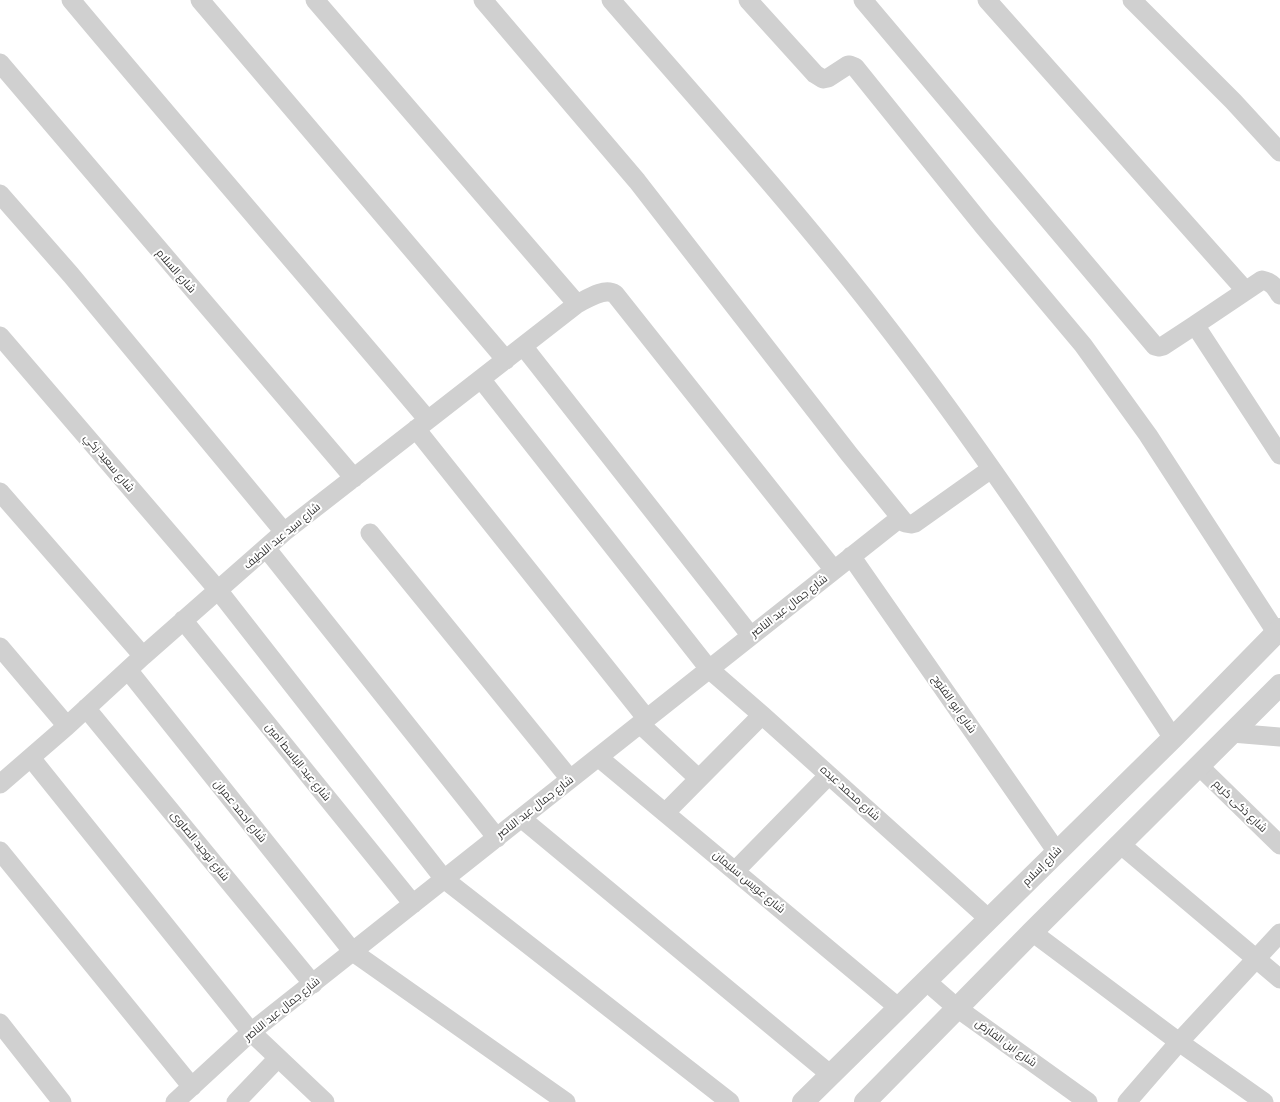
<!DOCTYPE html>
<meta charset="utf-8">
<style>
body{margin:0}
canvas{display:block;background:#fff}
</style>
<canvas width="1280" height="1102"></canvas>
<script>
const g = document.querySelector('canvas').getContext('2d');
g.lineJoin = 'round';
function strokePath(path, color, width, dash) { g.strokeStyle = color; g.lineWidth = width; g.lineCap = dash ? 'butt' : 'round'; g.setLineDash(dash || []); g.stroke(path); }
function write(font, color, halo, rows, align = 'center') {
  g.font = font + ' "Golos Text",Cairo,sans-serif'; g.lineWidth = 4; g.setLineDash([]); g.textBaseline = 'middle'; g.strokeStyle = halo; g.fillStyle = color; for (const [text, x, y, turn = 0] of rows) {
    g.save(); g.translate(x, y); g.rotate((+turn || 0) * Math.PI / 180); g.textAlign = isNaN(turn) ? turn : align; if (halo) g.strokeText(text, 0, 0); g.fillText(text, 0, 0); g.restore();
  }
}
const minor = new Path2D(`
 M71,0C189,141 310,280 428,420
 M200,0L506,360
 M315,0L577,304
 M483,0L637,181L849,454L905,523L911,524L915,523L991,469
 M611,0C711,115 813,228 905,350C1000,475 1086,607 1173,738
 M748,0L815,74L823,79L828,78L848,65H850L855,67L984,227L1083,345L1148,435L1276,632
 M863,0L1155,346L1159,347L1163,346L1195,325
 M987,0L1245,290
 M1132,0L1233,101L1280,152
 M0,63L354,478
 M0,194L71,275L284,532
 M1280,295C1275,287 1272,282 1262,280L1195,325L1280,455
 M0,336L218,590L444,879L730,1102
 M523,346L751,636
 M481,379L709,669L762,715L989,919
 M416,429L647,719
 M0,492L143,656
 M370,533L570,779
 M266,548L497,838
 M851,556L1057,852
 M183,620L413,904
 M0,647L67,726
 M128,670L353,952L566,1102
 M86,708L313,984
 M640,724L698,778
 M1232,733L1280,737
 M598,757L899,1008
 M31,758L251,1032L325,1102
 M1199,766L1280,845
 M0,784L67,726L143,656L284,532L577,304C587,299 604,287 615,294L834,570
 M665,813L762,715
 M521,818L831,1075
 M1120,844L1280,979
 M0,851L192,1087
 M735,871L829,775
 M1032,932L1179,1042L1264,1102
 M926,981L957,1008L1088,1102
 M0,1023L62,1102
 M175,1102L251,1032L900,518
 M236,1102L278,1058
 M1127,1102L1179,1042L1280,933`);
const tertiary = new Path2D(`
 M803,1102L1173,738L1280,629
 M865,1102L1032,932L1280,685`);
const streetNames = [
 ["شارع السلام",176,271,49],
 ["شارع سعيد زكي",109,463,50],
 ["شارع سيد عبد اللطيف",282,536,-40],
 ["شارع جمال عبد الناصر",789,606,-38],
 ["شارع ابو الفتوح",954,704,55],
 ["شارع عبد الباسط امين",298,762,51],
 ["شارع محمد عبده",850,793,42],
 ["شارع ذكى كريم",1240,806,44],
 ["شارع جمال عبد الناصر",535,807,-38],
 ["شارع احمد عمران",240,811,51],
 ["شارع توحيد الصاوى",200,846,51],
 ["شارع إسلام",1042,866,-45],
 ["شارع عويس سليمان",749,882,40],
 ["شارع جمال عبد الناصر",282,1009,-39],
 ["شارع ابن الفارض",1006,1043,36]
];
strokePath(minor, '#d0d0d0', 19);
strokePath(tertiary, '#d0d0d0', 22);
write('11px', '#333', '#fff', streetNames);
</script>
